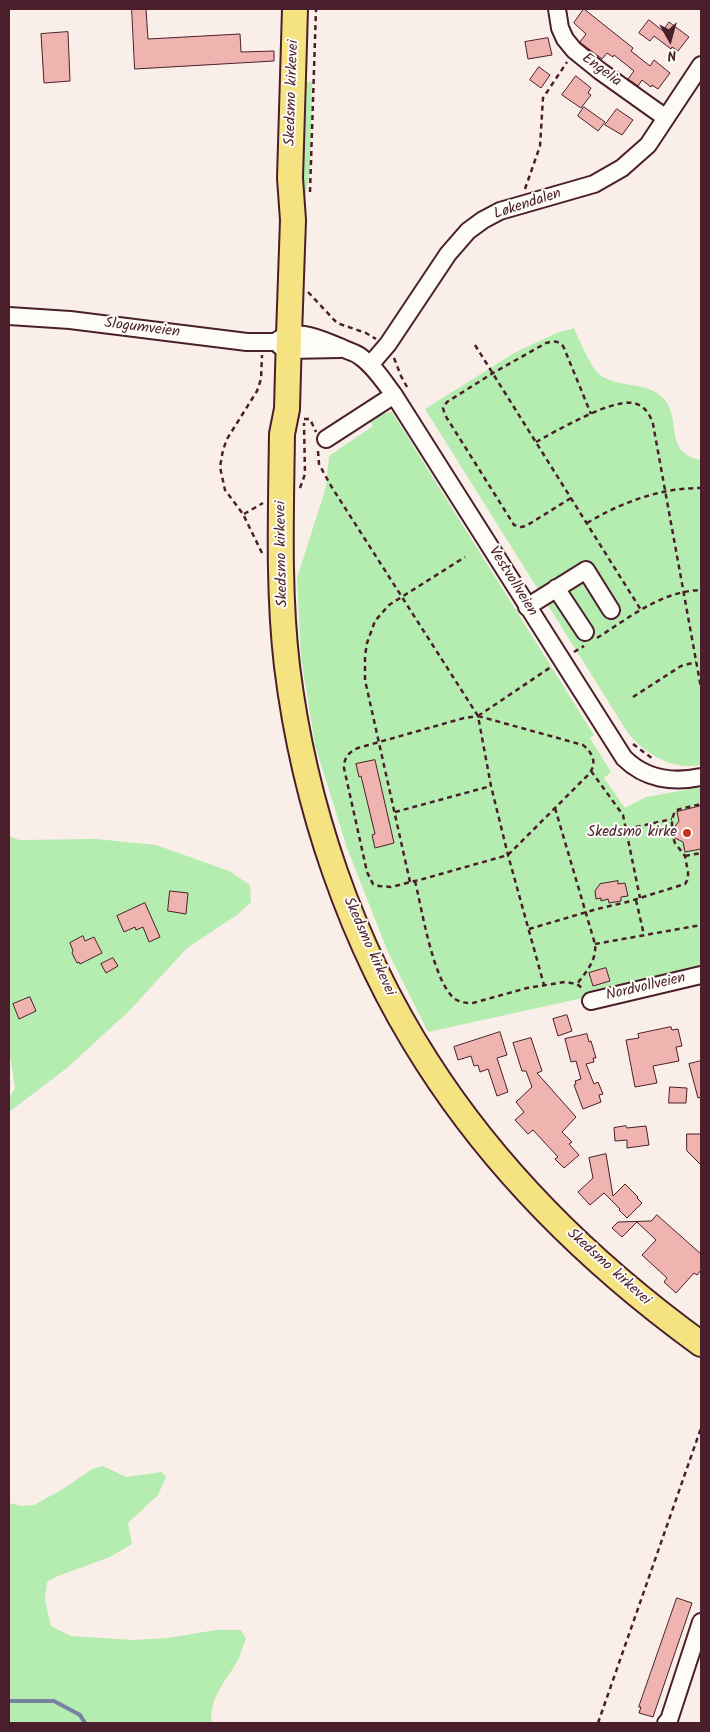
<!DOCTYPE html>
<meta charset="utf-8">
<style>
body{margin:0}
#map{position:relative;width:710px;height:1732px;overflow:hidden;background:#faeee9;font-family:Kalam,sans-serif}
canvas{display:block}
.frame{position:absolute;inset:0;border:10px solid #4a1f2b;pointer-events:none}
.north{position:absolute;left:645px;top:15px;width:50px;height:50px;-webkit-text-stroke:4px #fdfcf7;paint-order:stroke;rotate:173deg;font-size:14px;font-weight:700;line-height:20px;text-align:center;color:#4a1f2b}
.north::after{content:'';display:block;margin:auto;width:18px;height:22px;background:#4a1f2b;clip-path:polygon(50% 0,100% 100%,50% 72%,0 100%)}
</style>
<div id="map">
<canvas width="710" height="1732"></canvas>
<div class="frame"></div>
<div class="north">N</div>
</div>
<script>
const g = document.querySelector('canvas').getContext('2d');
g.lineJoin = 'round';
function fillPath(path, color) { g.fillStyle = color; g.fill(path, 'evenodd'); }
function strokePath(path, color, width, dash) { g.strokeStyle = color; g.lineWidth = width; g.lineCap = dash ? 'butt' : 'round'; g.setLineDash(dash || []); g.stroke(path); }
function write(font, color, halo, rows, align = 'center') {
  g.font = font + ' Kalam,sans-serif'; g.lineWidth = 4; g.setLineDash([]); g.textBaseline = 'middle'; g.strokeStyle = halo; g.fillStyle = color; for (const [text, x, y, turn = 0] of rows) {
    g.save(); g.translate(x, y); g.rotate((+turn || 0) * Math.PI / 180); g.textAlign = isNaN(turn) ? turn : align; if (halo) g.strokeText(text, 0, 0); g.fillText(text, 0, 0); g.restore();
  }
}
const green = new Path2D(`
 M301,82H312L310,173L303,207L299,181Z
 M574,328C580,341 590,366 600,375C619,389 647,380 664,399C682,420 663,453 701,460V765C672,770 646,755 628,733L425,409L516,352L557,333Z
 M392,412L594,735L590,738L611,772L604,778L625,808L646,797L701,787V972L428,1032L388,952L347,848L315,745L301,657L297,578L326,487L329,456L373,426L368,417Z
 M9,836L19,840L96,839L156,845L229,871L250,885L251,902L237,915L187,948L129,1011L67,1068L9,1112V1098L15,1088L9,1050Z
 M103,1466L126,1477L162,1472L166,1477L158,1495L128,1523L132,1544L110,1557L58,1576L47,1582L45,1600L51,1626L71,1636L133,1640L167,1638L216,1630H241L246,1639C243,1645 241,1652 239,1658C228,1680 208,1696 212,1723H9V1503L21,1506L34,1505L63,1489L92,1469Z`);
const stream = new Path2D(`
 M9,1701H54L80,1715L85,1723`);
const building = new Path2D(`
 M132,9H146L148,39L240,34L241,52L274,51V61L135,69Z
 M584,9L633,48L631,51L650,66L654,60L670,73L658,89L652,85L651,87L642,80L638,86L628,79L634,71L614,55L613,57L607,53L602,59L581,43L580,42L586,34L574,23Z
 M649,20L663,31L669,22L689,37L678,51L672,47L671,49L654,36L650,41L639,33Z
 M68,32L70,81L44,83L41,34Z
 M548,38L552,55L528,59L525,42Z
 M539,67L550,75L541,88L530,80Z
 M576,76L591,88L588,93L591,95L581,108L562,95Z
 M584,107L605,122L598,131L578,116Z
 M617,109L633,120L622,135L605,125Z
 M375,760L394,843L375,848L372,835L375,834L369,809L361,776L359,777L356,764Z
 M701,806V849L685,852L683,842L675,838L673,829L679,821L677,812Z
 M618,881V884L625,883L628,896L621,897V901L609,903L608,899L601,901V898L596,899L595,891L600,884Z
 M170,891L188,893L186,914L168,911Z
 M145,903L160,937L149,942L143,927L136,930L135,927L124,932L117,916Z
 M83,936L85,941L94,937L102,953L80,964L79,962L77,963L72,953L73,951L70,943Z
 M113,958L118,966L106,973L101,964Z
 M606,968L610,981L593,986L589,973Z
 M30,997L36,1011L19,1019L13,1004Z
 M567,1015L572,1031L558,1036L553,1019Z
 M671,1027L672,1030L678,1029L682,1046L676,1047L679,1061L653,1066L657,1083L635,1087L626,1040L639,1038L638,1034Z
 M500,1032L507,1055L497,1058L508,1092L497,1096L488,1069L480,1072L478,1065L474,1066L471,1056L458,1060L454,1047Z
 M587,1034L589,1042L591,1041L596,1058H593L594,1062L586,1064L594,1084L598,1082L603,1094L599,1095L601,1102L583,1109L574,1085L576,1084L575,1081L581,1079L576,1061L571,1062L565,1039Z
 M531,1038L542,1071L537,1073L576,1117L562,1132L572,1142L569,1144L579,1155L564,1168L555,1159L558,1157L533,1130L528,1134L515,1120L524,1112L516,1102L532,1087L526,1071H522L513,1043Z
 M701,1061V1097L698,1098L689,1064Z
 M670,1087L687,1088L686,1103H669Z
 M626,1126L627,1128L646,1126L649,1145L627,1148V1140L615,1141L614,1128Z
 M687,1134H701V1165L687,1151Z
 M606,1154L613,1196L625,1184L638,1197L637,1198L642,1203L627,1218L619,1210L620,1209L604,1193L590,1205L578,1192L593,1178L589,1158Z
 M657,1215L701,1254V1270L697,1275L694,1273L676,1293L664,1282L667,1278L642,1255L656,1240L637,1222L622,1237L612,1228L618,1222L651,1221Z
 M677,1598L692,1603L653,1717L639,1713L641,1707H639Z`);
const path = new Path2D(`
 M525,189L540,146L543,98L567,62
 M310,192L316,9
 M308,292L337,323L366,333L376,339
 M475,345L641,610
 M394,358L401,376L407,387
 M304,419H310L316,432
 M536,442C556,431 611,399 633,403C644,405 650,414 653,424L701,688
 M318,451L319,464L331,486L478,716L491,786L508,855L544,985
 M300,488L305,474L304,423
 M571,498L526,526L521,527L514,525L445,415L443,408L447,402L493,373L546,343C553,341 560,340 564,348L591,414
 M244,514L263,503
 M587,523C622,502 660,488 701,488
 M262,553L243,514L225,490L220,467L223,450L227,439L257,391L261,379L262,355
 M597,638C630,617 662,591 701,590
 M574,652L584,646
 M633,697L681,666L696,662
 M478,716L583,745C593,753 598,764 588,775L508,855L423,879L391,887L379,886L373,884L367,872L344,768C344,757 349,752 358,748L464,718Z
 M478,716L551,667
 M633,744L653,759
 M591,771L623,815L640,898
 M555,808L595,944C597,960 586,972 577,984
 M395,812L491,786
 M627,829L672,819
 M685,856L701,853
 M415,881C422,909 433,982 455,999C461,1003 467,1003 473,1003L527,988L565,982L577,984L584,990
 M410,882L365,680V656L367,643L375,621L381,614L389,605L465,557
 M636,900L644,935
 M529,929L597,909L627,902L685,884L688,879V872L685,856L675,843L672,835V819L675,811L680,809L701,804
 M595,944L701,925
 M598,1723L701,1428`);
const minor = new Path2D(`
 M557,9L560,28L565,39L574,50L600,71L666,118
 M9,316L70,320L247,342H275
 M275,342C295,326 320,339 340,347C347,351 355,352 361,357C375,367 384,382 394,395L624,758C645,779 673,783 701,777
 M280,346L288,350L340,349
 M370,365L388,344L448,254L468,231L483,220L500,211L594,184L622,168L648,145L701,65
 M326,439L394,395
 M556,588L585,632
 M527,607L586,570L611,610
 M591,1001L701,975
 M666,1723L669,1720L701,1622`);
const highway = new Path2D(`
 M295,9L290,178L293,220L289,335L287,409L282,434C281,511 278,590 287,666C304,804 351,944 427,1062C498,1173 595,1267 701,1344`);
const markers = [
 [687,833,5,"#c8321e"]
];
const streetNames = [
 ["Engelia",601,71,37],
 ["Skedsmo kirkevei",293,93,-88],
 ["Løkendalen",528,205,-18],
 ["Slogumveien",142,329,7],
 ["Skedsmo kirkevei",283,554,-91],
 ["Vestvollveien",512,582,58],
 ["Skedsmo kirkevei",368,947,66],
 ["Nordvollveien",646,988,-13],
 ["Skedsmo kirkevei",608,1268,42]
];
const poiNames = [
 ["Skedsmo kirke",677,833]
];
fillPath(green, '#b5ecaf');
strokePath(stream, '#7781a1', 4);
fillPath(building, '#efb4b0');
strokePath(building, '#4a1f2b', 1);
strokePath(minor, '#4a1f2b', 20);
strokePath(highway, '#4a1f2b', 28);
strokePath(path, '#4a1f2b', 2.5, [5, 4]);
strokePath(minor, '#fdfcf7', 16);
strokePath(highway, '#f5e382', 24);
for (const [x, y, r, color] of markers) { const dot = new Path2D(); dot.arc(x, y, r, 0, 2 * Math.PI); g.fillStyle = color; g.fill(dot); strokePath(dot, '#fdfcf7', 2); }
write('15px', '#4a1f2b', '#fdfcf7', streetNames);
write('15px', '#4a1f2b', '#fdfcf7', poiNames, 'right');
</script>
